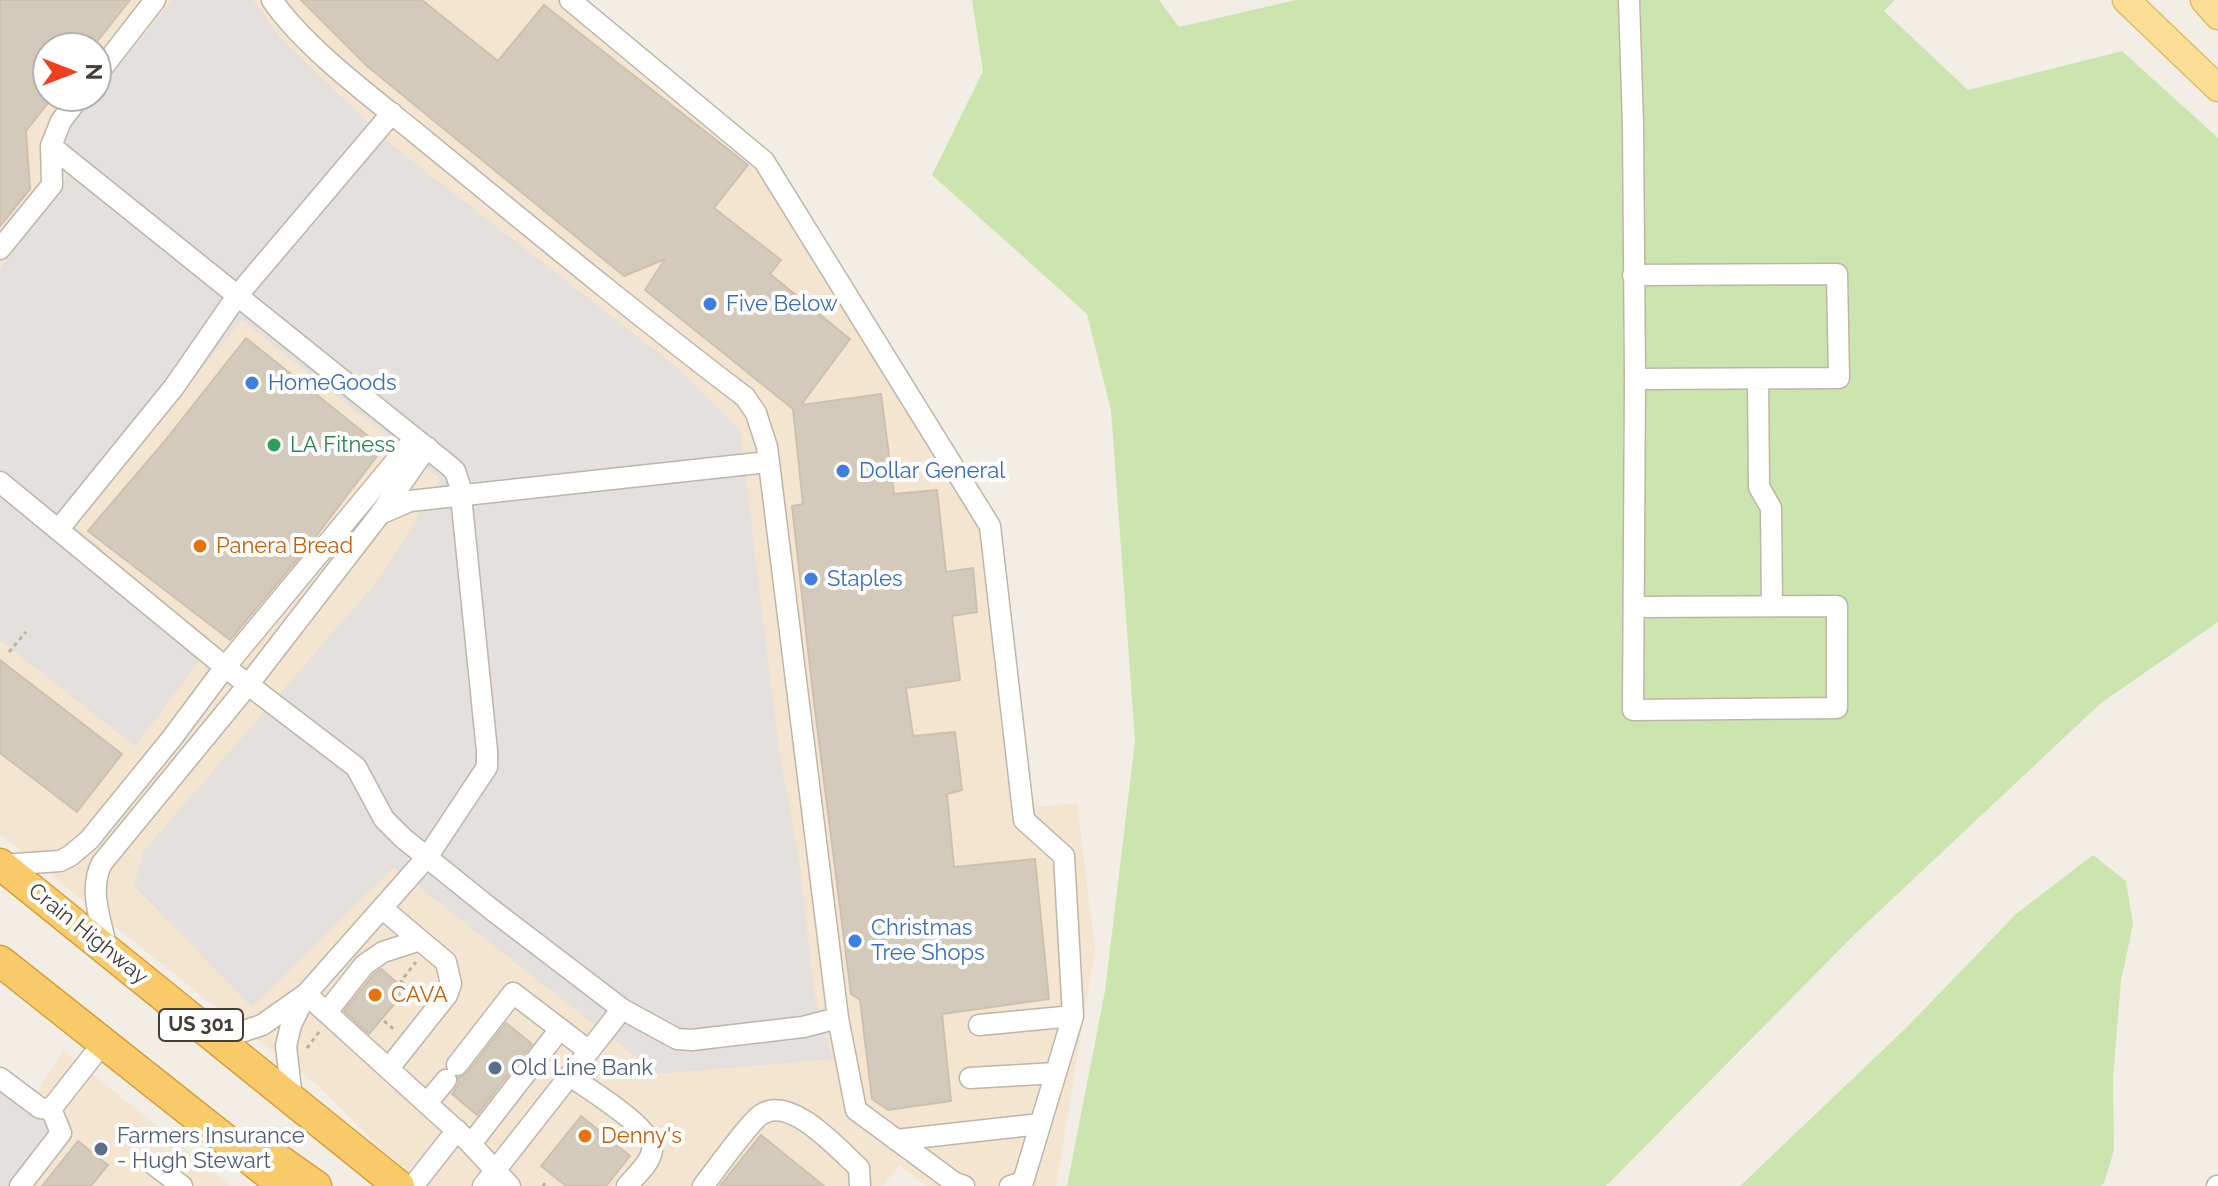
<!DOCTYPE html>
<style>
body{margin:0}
#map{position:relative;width:2218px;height:1186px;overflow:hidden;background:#f2eee5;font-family:Raleway,sans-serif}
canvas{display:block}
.north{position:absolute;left:32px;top:32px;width:80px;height:80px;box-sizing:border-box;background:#fff;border:2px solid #b4b2ae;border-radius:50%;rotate:90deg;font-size:22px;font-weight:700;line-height:32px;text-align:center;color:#443e35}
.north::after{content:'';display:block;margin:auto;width:28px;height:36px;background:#f23e1c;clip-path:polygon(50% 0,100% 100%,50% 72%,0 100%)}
</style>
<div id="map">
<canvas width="2218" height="1186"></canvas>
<div class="north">N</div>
</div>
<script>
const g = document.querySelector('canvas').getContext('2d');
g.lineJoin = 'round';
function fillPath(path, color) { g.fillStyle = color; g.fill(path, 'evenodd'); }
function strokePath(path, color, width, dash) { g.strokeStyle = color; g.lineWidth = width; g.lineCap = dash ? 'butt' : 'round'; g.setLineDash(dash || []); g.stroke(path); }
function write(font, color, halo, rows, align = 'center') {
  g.font = font + ' Raleway,sans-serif'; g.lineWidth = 8; g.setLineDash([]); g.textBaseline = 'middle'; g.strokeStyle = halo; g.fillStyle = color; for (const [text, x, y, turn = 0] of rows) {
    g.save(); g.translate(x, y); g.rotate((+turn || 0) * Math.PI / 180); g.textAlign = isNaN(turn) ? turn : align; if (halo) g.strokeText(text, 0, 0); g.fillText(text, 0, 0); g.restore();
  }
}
const commercial = new Path2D(`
 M0,0H585L768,149L931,410L1000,527L1030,784L1036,807L1077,803L1095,950L1056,1186H926L899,1165L883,1186H423L400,1168L316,1084L234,1022L0,834ZM48,48H96V96H48Z
 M63,1050L231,1186H0V1066L36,1095Z`);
const green = new Path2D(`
 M972,0H1159L1179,27L1296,0H1895L1884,11L1968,90L2122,51L2218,138V622L2101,703L1855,934L1606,1186H1067L1105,991L1135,741L1111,410L1087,314L932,175L983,71Z
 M2093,855L2126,881L2133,924L2121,981L2113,1078L2114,1150L2104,1183L2101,1186H1740L1907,1027L2016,914Z`);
const parking = new Path2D(`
 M172,0H253L279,37L394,147L679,369L740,430L779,751L798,854L815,999L833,1059L657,1074L394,867L252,1007L134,886L143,852L380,578L441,479L242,320L73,525L212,644L135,746L0,640V270L65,183L66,131Z
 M0,1073L70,1132L28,1186H0Z`);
const building = new Path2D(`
 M0,0H130L92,48H48V103L26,131L30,189L0,226Z
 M301,0H422L498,61L544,5L748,165L714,208L781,260L770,274L850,339L801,405L881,394L894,494L937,490L946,572L973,568L977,612L952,616L960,680L906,688L913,736L955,732L962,790L947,794L954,867L1035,859L1049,999L942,1014L951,1101L888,1110L872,1099L860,1000L851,994L813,694L792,506L803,504L793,409L645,290L665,259L624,276L367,66Z
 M246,338L383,448L307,548L230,640L88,531L164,442Z
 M0,660L122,754L77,812L0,753Z
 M381,969L406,990L369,1034L344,1011L373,975Z
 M506,1023L532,1044L477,1115L452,1094L459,1083L458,1078L467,1073Z
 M581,1116L630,1156L606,1186H566L541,1166Z
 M761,1135L824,1186H720Z
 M78,1141L108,1165L91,1186H42Z`);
const path = new Path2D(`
 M9,652L26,632
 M409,989L401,981L416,962
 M384,1021L396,1031
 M307,1048L319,1032
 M543,1186L545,1183`);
const minor = new Path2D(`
 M570,0L764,161L990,526L1024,820L1064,856L1073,1016L1023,1182L1010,1186
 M1629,0L1633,124L1635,379L1633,710L1837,708V606L1634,607
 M96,76L155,0
 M51,146L447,464L455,471L460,486L487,751V767L428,856L306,994L262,1025L238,1033L212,1035
 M0,249L52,185L51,146L61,121L80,96
 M1633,275L1837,274L1839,378L1635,379
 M1758,379L1759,487L1771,508L1772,606
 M0,482L225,667L356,767L384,819L403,838L491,909L622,1009L677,1039L692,1040L803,1027L838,1018L767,447L756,413L745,397C637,315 533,229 428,143C380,103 307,51 272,0
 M380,514L427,447
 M58,530L174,387L237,296L392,113
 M2,865L60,861L70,856L89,840L172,738L225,667L415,438
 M383,909L446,962L451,984L447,995L389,1068
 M107,948C101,922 88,889 102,863L248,685L380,514L410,501L768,462
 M306,994L467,1140L510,1186
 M327,1012L364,965L383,952L420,940
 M838,1018L856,1110L955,1183L964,1186
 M979,1025L1073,1016
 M457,1065L513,993L589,1051
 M570,1076C588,1089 655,1129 652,1150C651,1163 635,1176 627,1186
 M0,1078L40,1108L51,1109L103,1043
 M970,1078L1056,1073
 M292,1099L286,1046L291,1025L306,994
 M427,1103L446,1080
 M896,1140L1040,1124
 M471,1144L560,1029
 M153,1164L182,1186
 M20,1186L61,1133L51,1109
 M413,1186L457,1130
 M483,1186L622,1009
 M703,1186C714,1172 751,1120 762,1114C792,1096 838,1149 859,1168L860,1186
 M2217,1186H2218`);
const major = new Path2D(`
 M2126,0L2218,88
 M2204,0L2218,16`);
const highway = new Path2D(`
 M0,864L399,1186
 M0,961L284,1186
 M269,1153L316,1186`);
const markers = [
 [710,304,8,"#3f7fe0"],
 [252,383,8,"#3f7fe0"],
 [274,445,8,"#2e9e5b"],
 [843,471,8,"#3f7fe0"],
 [200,546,8,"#e8710a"],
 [811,579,8,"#3f7fe0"],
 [855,941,8,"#3f7fe0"],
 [375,995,8,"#e8710a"],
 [495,1068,8,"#5c6f8a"],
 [585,1136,8,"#e8710a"],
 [101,1149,8,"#5c6f8a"]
];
const shields = [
 [201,1025,84]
];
const shieldNames = [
 ["US 301",201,1025]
];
const shopNames = [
 ["Five Below",726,304],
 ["HomeGoods",268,383],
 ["Dollar General",859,471],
 ["Staples",827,579],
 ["Christmas",871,928],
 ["Tree Shops",871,953]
];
const leisureNames = [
 ["LA Fitness",290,445]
];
const foodNames = [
 ["Panera Bread",216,546],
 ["CAVA",391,995],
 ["Denny's",601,1136]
];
const streetNames = [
 ["Crain Highway",88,934,39]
];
const serviceNames = [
 ["Old Line Bank",511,1068],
 ["Farmers Insurance",117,1136],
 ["- Hugh Stewart",117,1161]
];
fillPath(commercial, '#f3e5d0');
fillPath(green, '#cce5af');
fillPath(parking, '#e3e0dd');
fillPath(building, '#d3cabb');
strokePath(building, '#cdc1ae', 2);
strokePath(minor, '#bdb6a8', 23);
strokePath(major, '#dfbb66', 29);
strokePath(highway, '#d79e3a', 33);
strokePath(path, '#beb19a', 3, [4, 4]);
strokePath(minor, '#fff', 20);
strokePath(major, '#fade95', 26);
strokePath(highway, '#f8ca69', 30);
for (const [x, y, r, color] of markers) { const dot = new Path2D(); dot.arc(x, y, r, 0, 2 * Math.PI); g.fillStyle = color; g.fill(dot); strokePath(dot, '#fff', 3); }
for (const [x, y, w] of shields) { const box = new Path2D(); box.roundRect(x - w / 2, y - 16, w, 32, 6); g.fillStyle = '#fff'; g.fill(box); strokePath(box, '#443e35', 2); }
write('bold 20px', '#443e35', null, shieldNames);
write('22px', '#366cbe', '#fff', shopNames, 'left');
write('22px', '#27864d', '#fff', leisureNames, 'left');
write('22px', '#c56008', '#fff', foodNames, 'left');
write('22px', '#443e35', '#fff', streetNames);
write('22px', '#4e5e75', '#fff', serviceNames, 'left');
</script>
